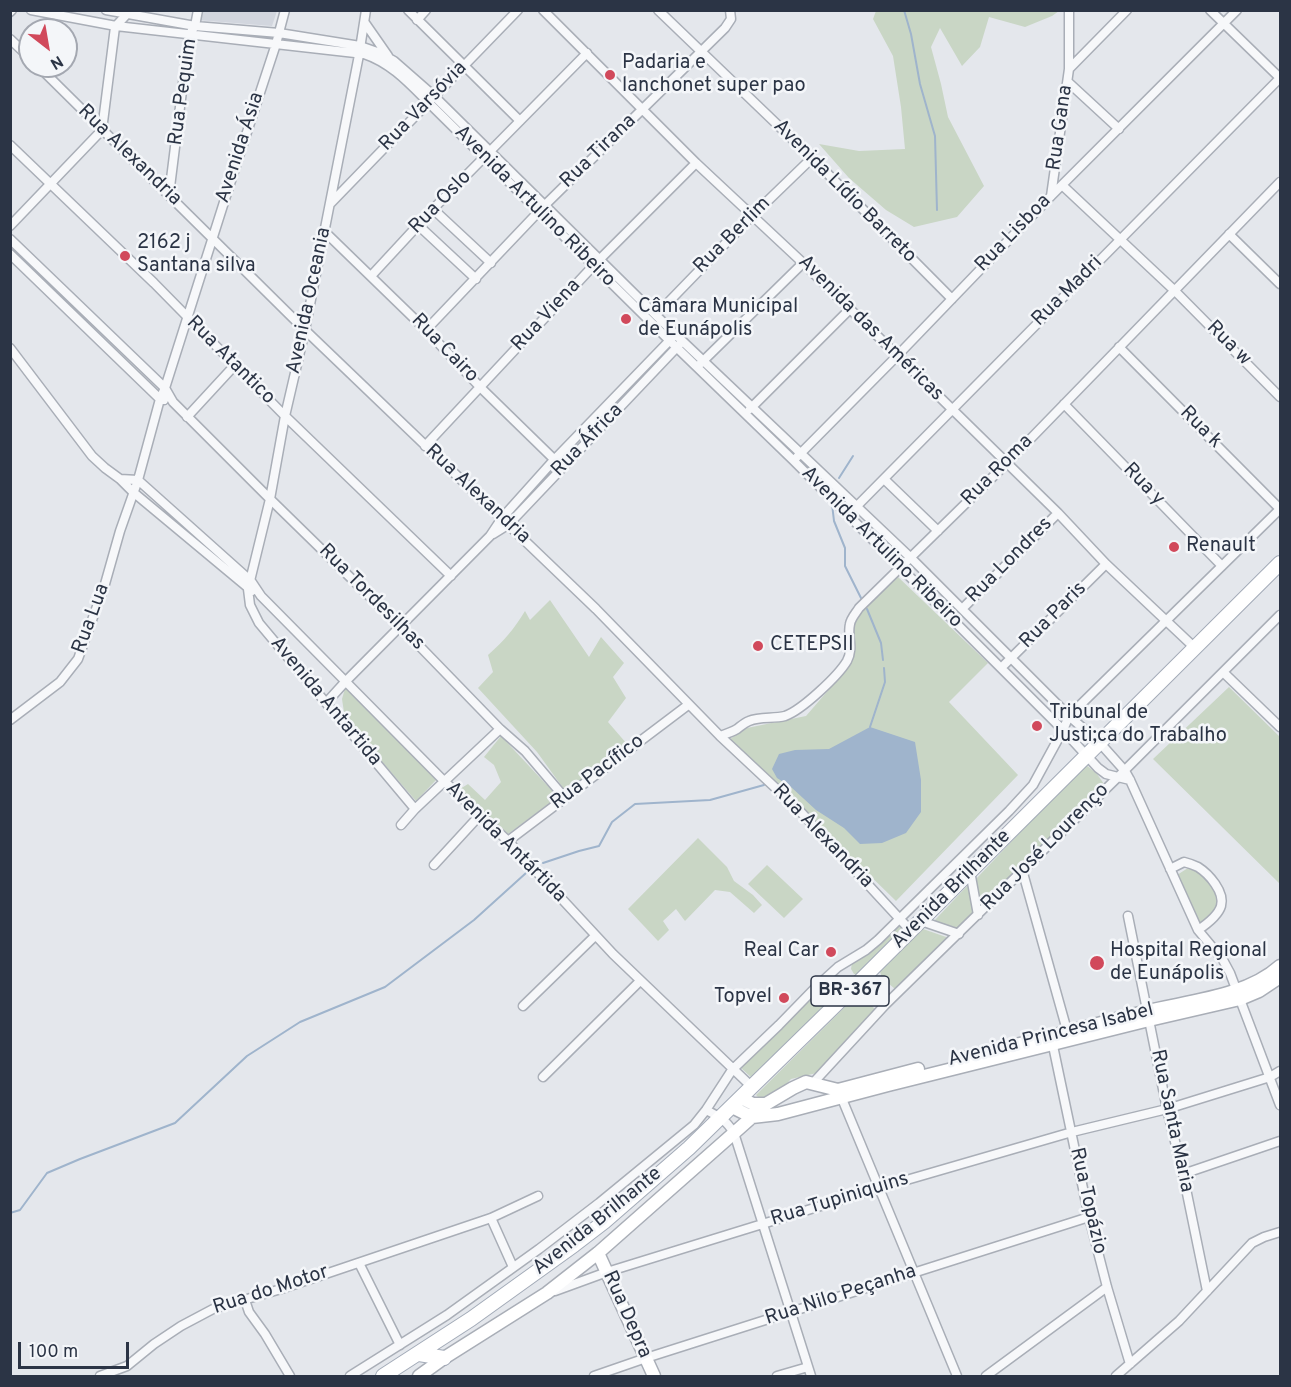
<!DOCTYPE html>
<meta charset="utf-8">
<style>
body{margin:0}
#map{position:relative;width:1291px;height:1387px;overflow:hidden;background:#e4e7ec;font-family:Overpass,sans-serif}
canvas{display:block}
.frame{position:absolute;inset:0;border:12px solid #2b3445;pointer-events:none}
.north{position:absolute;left:18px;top:18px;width:60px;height:60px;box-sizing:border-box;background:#f4f6f9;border:2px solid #a4a8b1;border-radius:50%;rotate:149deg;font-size:16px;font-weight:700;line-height:24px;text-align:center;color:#2b3445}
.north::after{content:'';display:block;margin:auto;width:21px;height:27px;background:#d1495b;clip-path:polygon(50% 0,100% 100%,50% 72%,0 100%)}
.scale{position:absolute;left:18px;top:1342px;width:111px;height:27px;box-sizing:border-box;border:3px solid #2b3445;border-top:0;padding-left:8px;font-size:18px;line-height:21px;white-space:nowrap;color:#2b3445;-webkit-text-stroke:4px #f4f6f9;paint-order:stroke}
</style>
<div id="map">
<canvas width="1291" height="1387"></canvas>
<div class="frame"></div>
<div class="north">N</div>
<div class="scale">100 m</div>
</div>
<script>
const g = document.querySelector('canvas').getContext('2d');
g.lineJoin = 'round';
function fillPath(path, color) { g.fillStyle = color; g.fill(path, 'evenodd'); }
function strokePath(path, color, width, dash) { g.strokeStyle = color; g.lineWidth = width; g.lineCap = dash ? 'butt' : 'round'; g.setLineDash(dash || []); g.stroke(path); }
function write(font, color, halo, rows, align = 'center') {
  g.font = font + ' Overpass,sans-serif'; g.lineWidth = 5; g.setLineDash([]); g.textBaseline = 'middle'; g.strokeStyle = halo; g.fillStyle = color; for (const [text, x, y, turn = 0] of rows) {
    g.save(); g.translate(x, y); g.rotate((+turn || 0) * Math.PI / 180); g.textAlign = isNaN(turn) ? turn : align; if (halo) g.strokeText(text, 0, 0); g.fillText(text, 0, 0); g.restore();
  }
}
const built = new Path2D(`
 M200,11H277L272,26L197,20Z`);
const green = new Path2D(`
 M876,11H1059L1052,16L1025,27L989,17L980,47L962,66L940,28L931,47L941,84L948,117L984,186L957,217L914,227L886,210L849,178L819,144L859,151L905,149L901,107L893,56L873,19Z
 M897,576L988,663L949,702L1018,775L896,901L730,739L747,728L806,716L850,665L856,611Z
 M550,600L589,657L601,637L624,663L613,677L626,698L608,722L627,744L566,792L537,752L478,688L493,672L488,655C504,641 514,629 525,611L530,620Z
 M346,685L437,779L416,801L345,719L342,699Z
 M1229,687L1280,737V884L1153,759Z
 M501,736L558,797L508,834L460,789L468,784L485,800L501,782L494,765L484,757Z
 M1085,764L1097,774L1104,784L979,907L975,880Z
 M698,838L727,867L734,881L753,895L762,905L754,913L730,892L715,890L685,921L676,909L663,921L669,930L658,941L628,909Z
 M767,865L803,899L784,918L748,884Z
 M1188,868C1201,872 1225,891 1218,907C1214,914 1206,919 1199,923L1177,875Z
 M969,884L974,913L958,928L934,921Z
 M899,926L904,931L860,974H854L851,969L852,963C871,953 885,941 899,926Z
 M923,929L949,938L895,989L882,978L880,972Z
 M839,975L843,980L846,988L753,1079L741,1068L833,976Z
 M859,993L875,1009L817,1073L791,1079L779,1092L765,1101L760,1099L756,1095Z`);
const water = new Path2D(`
 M870,727L915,742L921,780V812L906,833L882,843L860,844L844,828L816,810L791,787L777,778L772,769L779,754L795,750L829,749Z`);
const stream = new Path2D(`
 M904,10L911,34L920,84L935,136L937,210
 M839,478L853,456
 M832,504L834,521L845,548V566L861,598
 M867,609L881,643L883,660
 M870,727L885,682L884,668
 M543,863L579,851L599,846L612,822L635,804L710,800L764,785
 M10,1213L20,1210L47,1173L80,1159L175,1123L247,1056L300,1022L385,987L474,920L526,873`);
const street = new Path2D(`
 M31,10L116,26L364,54C391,63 409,83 428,102L670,341L793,460L1063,730L1098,768L1106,774L1130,780
 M106,10L195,26L279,33L360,46L380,53L394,61L434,96L675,334L911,558L1069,716L1100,743L1125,771L1130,780L1198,930L1223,960L1230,973L1280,1105
 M366,10L359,55L305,330L285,416L270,499L248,589L250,605L259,623L415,809
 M408,10L520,121
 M543,10L696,163L803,263L1058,513L1106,564L1195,648
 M658,10L812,158L952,299
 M1069,10V69
 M1210,10L1280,78
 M10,12L12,10
 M417,20L426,10
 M365,23L388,56
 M10,39L30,58
 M38,66L305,330L596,609L720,736L798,809L910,930
 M1068,82L1119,129
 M10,145L154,283L285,416L451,576
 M1062,185L1175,291L1280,397
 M169,195L189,35L195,26L198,10
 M1051,196L1069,69L1127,10
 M330,204L518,10
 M433,209L491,263
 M418,225L476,279
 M10,226L102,130L115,27L127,14
 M325,232L426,330L481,388L562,467
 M1229,234L1280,284
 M10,239L165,388L173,402L270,499L401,627L500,729L525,751L565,798
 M10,254L160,399L164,400
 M371,276L433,209L587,53
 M656,315L752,216L812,158
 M426,330L545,205L725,28L731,19L730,10
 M1119,347L1280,509
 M10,348L92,456L105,468L120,479L133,492L252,591
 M700,364L803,263
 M1064,404L1222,566
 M750,409L849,310
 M187,417L235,365
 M425,446L594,265L696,163
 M797,457L897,356L1051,196L1237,10
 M120,479L138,480L251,581L261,596L444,781L508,841L613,954L752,1087
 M884,479L938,531
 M856,507L1280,78
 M493,534L509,524L679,345
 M962,609L1058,513
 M1001,668L1106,564
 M1223,672L1280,727
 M326,703L346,681L490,536L502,518L554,460L672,338
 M10,720L60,682L78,659L105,584L120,531L138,480L160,399L165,388L225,199L276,44L285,10
 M720,736C726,734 732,732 737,729C741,726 744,723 749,721C760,716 773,719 785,716C802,710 838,676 847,661C854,648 847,637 850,624C851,618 856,613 859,608L1007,463L1280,182
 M401,825L415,809L500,729
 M508,841L688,705
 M434,865L480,815
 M1170,869L1184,862C1188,863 1194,865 1198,867C1209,874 1225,892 1221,906C1218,916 1207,924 1198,930
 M970,871L978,915
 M1020,874L1023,873L1068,1034
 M1128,916L1167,1109L1183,1174L1207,1291
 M921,921L959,934
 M858,983L885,1005
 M523,1006L595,936
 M1052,1041L1089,1217L1107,1287L1130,1364
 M543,1077L640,981
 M813,1083L885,1005L1117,778L1280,615
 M840,1094L957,1376
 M706,1110C720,1117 726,1120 734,1133L811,1376
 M1183,1174L1280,1141
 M491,1218L513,1267
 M359,1263L400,1345
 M555,1291L607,1272L879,1188L1072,1132L1167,1109L1270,1077L1280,1071
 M245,1300L249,1312L265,1334L290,1376
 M100,1376L127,1366L154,1344L181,1326L213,1309L281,1289L491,1218L538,1196
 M350,1376L447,1315L539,1249L599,1203L694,1125L706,1110L732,1070L779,1025L816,987L838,967L866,950L878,940L1009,811L1033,785L1063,730L1069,716L1280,509
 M594,1376L646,1358L1089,1217
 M777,1376L808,1367
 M986,1376L1107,1287
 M1116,1376L1179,1321L1252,1243L1264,1237L1280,1232`);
const secondary = new Path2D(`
 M967,1057C1026,1043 1085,1027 1144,1012C1187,1001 1246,997 1280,966
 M741,1098L753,1104H766L793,1088L806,1082L838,1090L918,1069
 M732,1107L752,1117L778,1114L888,1085L1149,1020L1240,999L1259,991L1280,977
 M598,1253L654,1376
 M419,1376L444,1358L547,1293L598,1253L734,1133L752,1117L754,1113`);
const primary = new Path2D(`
 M419,1354L444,1358
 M383,1376L471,1319L574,1245L604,1222L689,1148L858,983L1280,563`);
const markers = [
 [610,75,6,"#d1495b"],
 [125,256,6,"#d1495b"],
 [626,319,6,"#d1495b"],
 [1174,547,6,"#d1495b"],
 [758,646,6,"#d1495b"],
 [1037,726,6,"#d1495b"],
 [831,952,6,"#d1495b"],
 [1097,963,8,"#d1495b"],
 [784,998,6,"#d1495b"]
];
const shields = [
 [850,991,78]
];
const shieldNames = [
 ["BR-367",850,991]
];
const poiNames = [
 ["Padaria e",622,64],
 ["lanchonet super pao",622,87],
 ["2162 j",137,244],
 ["Santana silva",137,267],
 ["Câmara Municipal",638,308],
 ["de Eunápolis",638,331],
 ["Renault",1186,547],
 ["CETEPSII",770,646],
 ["Tribunal de",1049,714],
 ["Justi;ca do Trabalho",1049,737],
 ["Real Car",819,952,"right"],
 ["Hospital Regional",1110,952],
 ["de Eunápolis",1110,975],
 ["Topvel",772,998,"right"]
];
const streetNames = [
 ["Rua Pequim",184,92,-82],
 ["Rua Varsóvia",424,107,-46],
 ["Rua Gana",1061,128,-82],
 ["Avenida Ásia",241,148,-72],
 ["Rua Tirana",599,152,-44],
 ["Rua Alexandria",129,156,44],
 ["Avenida Lídio Barreto",844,192,45],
 ["Rua Oslo",441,203,-46],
 ["Avenida Artulino Ribeiro",534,207,45],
 ["Rua Lisboa",1014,234,-46],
 ["Rua Berlim",733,236,-45],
 ["Rua Madri",1068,292,-45],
 ["Avenida Oceania",310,301,-78],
 ["Rua Viena",547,316,-47],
 ["Avenida das Américas",870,329,45],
 ["Rua w",1228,344,45],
 ["Rua Cairo",444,349,46],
 ["Rua Atantico",230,361,45],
 ["Rua k",1200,428,45],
 ["Rua África",588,441,-46],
 ["Rua Roma",998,471,-45],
 ["Rua y",1143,485,46],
 ["Rua Alexandria",477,495,43],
 ["Avenida Artulino Ribeiro",881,548,45],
 ["Rua Londres",1010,561,-45],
 ["Rua Tordesilhas",371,598,45],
 ["Rua Paris",1054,616,-45],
 ["Rua Lua",92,619,-70],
 ["Avenida Antartida",325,702,50],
 ["Rua Pacífico",598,773,-37],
 ["Rua Alexandria",822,837,46],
 ["Avenida Antártida",505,843,45],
 ["Rua José Lourenço",1046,848,-45],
 ["Avenida Brilhante",952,890,-45],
 ["Avenida Princesa Isabel",1051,1036,-14],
 ["Rua Santa Maria",1171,1121,78],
 ["Rua Tupiniquins",840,1200,-17],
 ["Rua Topázio",1087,1201,77],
 ["Avenida Brilhante",598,1222,-39],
 ["Rua do Motor",271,1291,-18],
 ["Rua Nilo Peçanha",841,1296,-18],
 ["Rua Depra",626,1315,66]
];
fillPath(built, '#d2d6de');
fillPath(green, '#c9d6c5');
fillPath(water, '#9fb4cc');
strokePath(stream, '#9fb4cc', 2);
strokePath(street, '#a9aeb7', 11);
strokePath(secondary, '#a9aeb7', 15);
strokePath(primary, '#a3abb8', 16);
strokePath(street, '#f7f8fa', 8);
strokePath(secondary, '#fff', 12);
strokePath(primary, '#fff', 14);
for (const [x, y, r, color] of markers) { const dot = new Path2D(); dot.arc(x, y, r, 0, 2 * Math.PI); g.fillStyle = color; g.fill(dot); strokePath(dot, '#f4f6f9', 2); }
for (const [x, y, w] of shields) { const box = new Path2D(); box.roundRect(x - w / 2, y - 15, w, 30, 4.5); g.fillStyle = '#f4f6f9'; g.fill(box); strokePath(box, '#2b3445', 1.5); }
write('bold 18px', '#2b3445', null, shieldNames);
write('20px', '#2b3445', '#f4f6f9', poiNames, 'left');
write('20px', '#2b3445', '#f4f6f9', streetNames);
</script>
